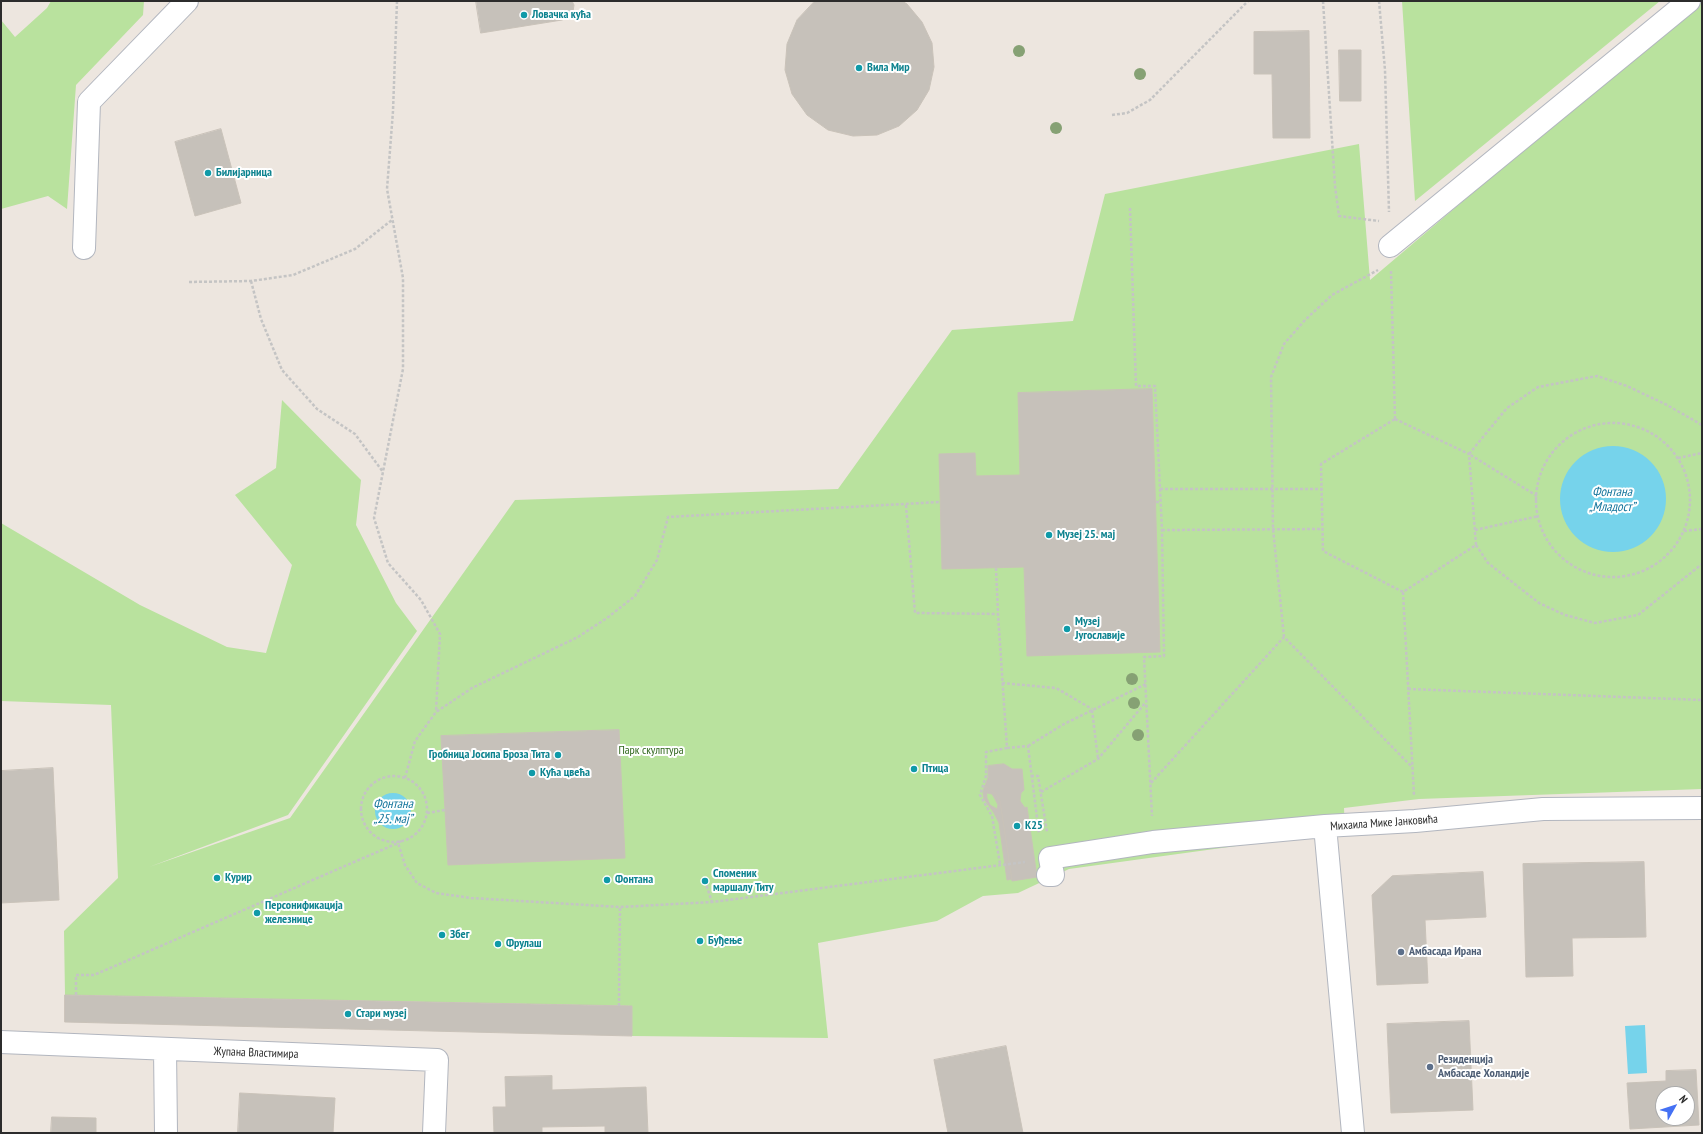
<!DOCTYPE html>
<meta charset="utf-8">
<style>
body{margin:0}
#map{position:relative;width:1703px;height:1134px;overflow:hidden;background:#ede6df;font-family:"PT Sans Narrow",sans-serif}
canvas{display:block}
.frame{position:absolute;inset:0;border:2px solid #2c2c2c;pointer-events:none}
.north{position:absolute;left:1655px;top:1086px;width:40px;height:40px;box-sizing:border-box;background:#fff;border:1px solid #ababab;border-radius:50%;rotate:51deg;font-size:11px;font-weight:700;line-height:16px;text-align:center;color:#2c2c2c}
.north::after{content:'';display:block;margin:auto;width:14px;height:18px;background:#4571f4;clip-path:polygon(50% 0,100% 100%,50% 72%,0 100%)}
</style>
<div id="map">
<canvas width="1703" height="1134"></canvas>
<div class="frame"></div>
<div class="north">N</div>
</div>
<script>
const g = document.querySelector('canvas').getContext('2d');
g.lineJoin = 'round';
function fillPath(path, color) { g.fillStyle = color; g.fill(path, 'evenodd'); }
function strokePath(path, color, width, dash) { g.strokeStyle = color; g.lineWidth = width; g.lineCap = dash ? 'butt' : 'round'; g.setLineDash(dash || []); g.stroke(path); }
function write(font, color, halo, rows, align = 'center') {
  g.font = font + ' "PT Sans Narrow",sans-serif'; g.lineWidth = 4; g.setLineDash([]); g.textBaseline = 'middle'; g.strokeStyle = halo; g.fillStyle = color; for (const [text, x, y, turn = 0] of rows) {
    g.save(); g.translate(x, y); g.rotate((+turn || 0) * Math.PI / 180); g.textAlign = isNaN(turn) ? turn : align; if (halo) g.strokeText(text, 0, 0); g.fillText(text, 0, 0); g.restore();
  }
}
const green = new Path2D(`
 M51,1H144L143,15L76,85L67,209L48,196L1,209V20L15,37L47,8Z
 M1402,1H1660L1415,201Z
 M1699,1H1702V789L1419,799L1344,808L1345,831L1069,869L1018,893L983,896L937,921L818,943L828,1038L632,1036L631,1006L65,995L64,931L118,878L111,705L1,701V523L140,605L227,647L266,653L292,565L235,495L276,468L282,400L361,480L356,525L396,603L417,631L288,815L149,867L290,818L515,500L838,489L952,330L1073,321L1105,194L1359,144L1370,280Z`);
const water = new Path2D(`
 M1560 499a53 53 0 1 1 106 0a53 53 0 1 1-106 0Z
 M375 811a18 18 0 1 1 36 0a18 18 0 1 1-36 0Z
 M1645,1025L1647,1073L1628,1074L1625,1026Z`);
const building = new Path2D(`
 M476,1H572L574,5L573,12L569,17L562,20L481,33Z
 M815,1H902L907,4L922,22L932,43L934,67L929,90L917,110L899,126L877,135L853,136L828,130L807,115L792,94L785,70L787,44L797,20Z
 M1309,31L1310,138H1273L1272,74H1254V32Z
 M1339,50H1361V101H1340Z
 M221,129L241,203L195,216L175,142Z
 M1152,389L1160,652L1027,656L1024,567L942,569L939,454L975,453L976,476L1020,475L1018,393Z
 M619,730L625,858L448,865L441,736Z
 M1004,764L1012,769H1022L1024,790L1021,793L1020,801L1025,808L1027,807L1037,877L1012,881L1000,801L996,794L985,786L988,778V766Z
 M53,768L59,900L1,903V771Z
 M985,786L996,794L1000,801L1012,879L1007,880L999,823L994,813L984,799L983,792ZM987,793L992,794L995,799L998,805L997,809L990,805L987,798Z
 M1644,862L1646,937L1572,938L1573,976L1526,977L1523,864Z
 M1483,872L1486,917L1425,920L1428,983L1377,985L1372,895L1392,876Z
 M65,995L632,1006V1036L65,1022Z
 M1469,1021L1473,1110L1391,1113L1387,1024Z
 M1006,1046L1023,1133H948L934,1060Z
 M1696,1070L1699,1125L1630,1129L1627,1083L1666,1081V1071ZM1663,1094H1687V1118H1663Z
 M552,1076V1090L646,1087L648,1133H605V1126L542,1127V1133H494L493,1107H506L505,1077Z
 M240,1093L335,1098L333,1133H238Z
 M52,1117L96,1118V1133H51Z`);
const path = new Path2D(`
 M397,1L393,111L387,189L403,278V369L374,518L388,563L421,600L440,634L436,712
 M1323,1L1335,186L1339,216L1379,221
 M1379,1L1385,70L1389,212
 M1112,115L1127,113L1150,100L1248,1
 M1130,208L1136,386H1155L1162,530L1164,656L1144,657L1152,816
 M1391,271L1395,419
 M251,281L261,319L282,370L317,409L355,434L383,472
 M189,282L251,281L293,275L355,249L392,220
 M1395,419L1469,454L1476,545L1403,592L1323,551L1321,464Z
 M1536 500a77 77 0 1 1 154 0a77 77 0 1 1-154 0Z
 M1678,458L1702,453
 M1160,489H1323
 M1537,496L1469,454L1507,408L1538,387L1597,376L1627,386L1667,405L1702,425
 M1156,502H1160
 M906,505L915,613L998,614
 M1162,530L1323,529
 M1475,530L1539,516
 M1684,531L1702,529
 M1476,545L1488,563L1539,603L1565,615L1595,623L1638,615L1702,564
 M996,568L998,614L1007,748L986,752V776L980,795L992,816L1000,864
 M1403,592L1414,795
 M1702,624V623
 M1284,637L1273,529L1271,377L1284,344L1305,320L1332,295L1378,270
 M1002,683L1056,688L1092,709
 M1408,689L1702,700
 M1092,710L1098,759
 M1028,746L1064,724L1146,684
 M1007,748L1028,746L1039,834
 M1031,776H1038L1047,832
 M361 809a33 33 0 1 1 66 0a33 33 0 1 1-66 0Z
 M405,778L415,741L436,712L472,688L578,637L607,618L635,596L657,560L668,517L940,502
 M1151,783L1284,637L1413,768
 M1041,792L1098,759L1146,702
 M427,813L445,810
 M401,841L398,843L405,865L417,883L436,893L471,898L620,907L712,902L1025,862
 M705,881L712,902
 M76,995V975H94L398,843
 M619,1006L620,907`);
const minor = new Path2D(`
 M1390,246L1689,1
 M84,248L89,102L187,1
 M1325,826L1353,1133
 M1048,875H1053L1050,858L1153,842L1325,826L1415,821L1543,809L1702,808
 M1,1042L437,1060L434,1133
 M165,1049L166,1133`);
const trees = [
 [1019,51],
 [1140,74],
 [1056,128],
 [1132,679],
 [1134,703],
 [1138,735]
];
const markers = [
 [524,15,4,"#0f9aa8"],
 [859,68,4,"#0f9aa8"],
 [208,173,4,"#0f9aa8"],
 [1049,535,4,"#0f9aa8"],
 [1067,629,4,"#0f9aa8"],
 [558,755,4,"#0f9aa8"],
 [914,769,4,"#0f9aa8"],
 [532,773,4,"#0f9aa8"],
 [1017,826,4,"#0f9aa8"],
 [217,878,4,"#0f9aa8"],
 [607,880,4,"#0f9aa8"],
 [705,881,4,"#0f9aa8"],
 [257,913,4,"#0f9aa8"],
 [442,935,4,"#0f9aa8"],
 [700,941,4,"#0f9aa8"],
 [498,944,4,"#0f9aa8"],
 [1401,952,4,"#5c6f8a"],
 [348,1014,4,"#0f9aa8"],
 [1430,1067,4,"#5c6f8a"]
];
const cultureNames = [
 ["Ловачка кућа",532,15],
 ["Вила Мир",867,68],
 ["Билијарница",216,173],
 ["Музеј 25. мај",1057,535],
 ["Музеј",1075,622],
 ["Југославије",1075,636],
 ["Гробница Јосипа Броза Тита",550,755,"right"],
 ["Птица",922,769],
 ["Кућа цвећа",540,773],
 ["К25",1025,826],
 ["Споменик",713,874],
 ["маршалу Титу",713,888],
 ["Курир",225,878],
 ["Фонтана",615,880],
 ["Персонификација",265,906],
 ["железнице",265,920],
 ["Збег",450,935],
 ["Буђење",708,941],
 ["Фрулаш",506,944],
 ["Стари музеј",356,1014]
];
const parkNames = [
 ["Парк скулптура",651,751]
];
const streetNames = [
 ["Михаила Мике Јанковића",1384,823,-4],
 ["Жупана Властимира",256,1053,2]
];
const serviceNames = [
 ["Амбасада Ирана",1409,952],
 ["Резиденција",1438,1060],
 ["Амбасаде Холандије",1438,1074]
];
const waterNames = [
 ["Фонтана",1612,492],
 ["„Младост”",1612,507],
 ["Фонтана",393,804],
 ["„25. мај”",393,819]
];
fillPath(green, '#b9e29e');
fillPath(water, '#76d3eb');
fillPath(building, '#c6c1ba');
strokePath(building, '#c9c2b9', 1);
strokePath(minor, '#b2b6bf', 24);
strokePath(path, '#c4c4c4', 2.5, [3, 2]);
strokePath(minor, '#fff', 22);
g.fillStyle = '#86a174';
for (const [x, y] of trees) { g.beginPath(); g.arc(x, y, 6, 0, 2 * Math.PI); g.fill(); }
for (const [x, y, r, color] of markers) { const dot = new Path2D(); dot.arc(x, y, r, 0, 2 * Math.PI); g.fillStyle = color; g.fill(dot); strokePath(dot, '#fff', 1.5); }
write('bold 12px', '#0d838f', '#fff', cultureNames, 'left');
write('12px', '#31681d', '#fff', parkNames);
write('12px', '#2c2c2c', '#fff', streetNames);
write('bold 12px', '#4e5e75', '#fff', serviceNames, 'left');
write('italic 13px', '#12749b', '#fff', waterNames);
</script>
